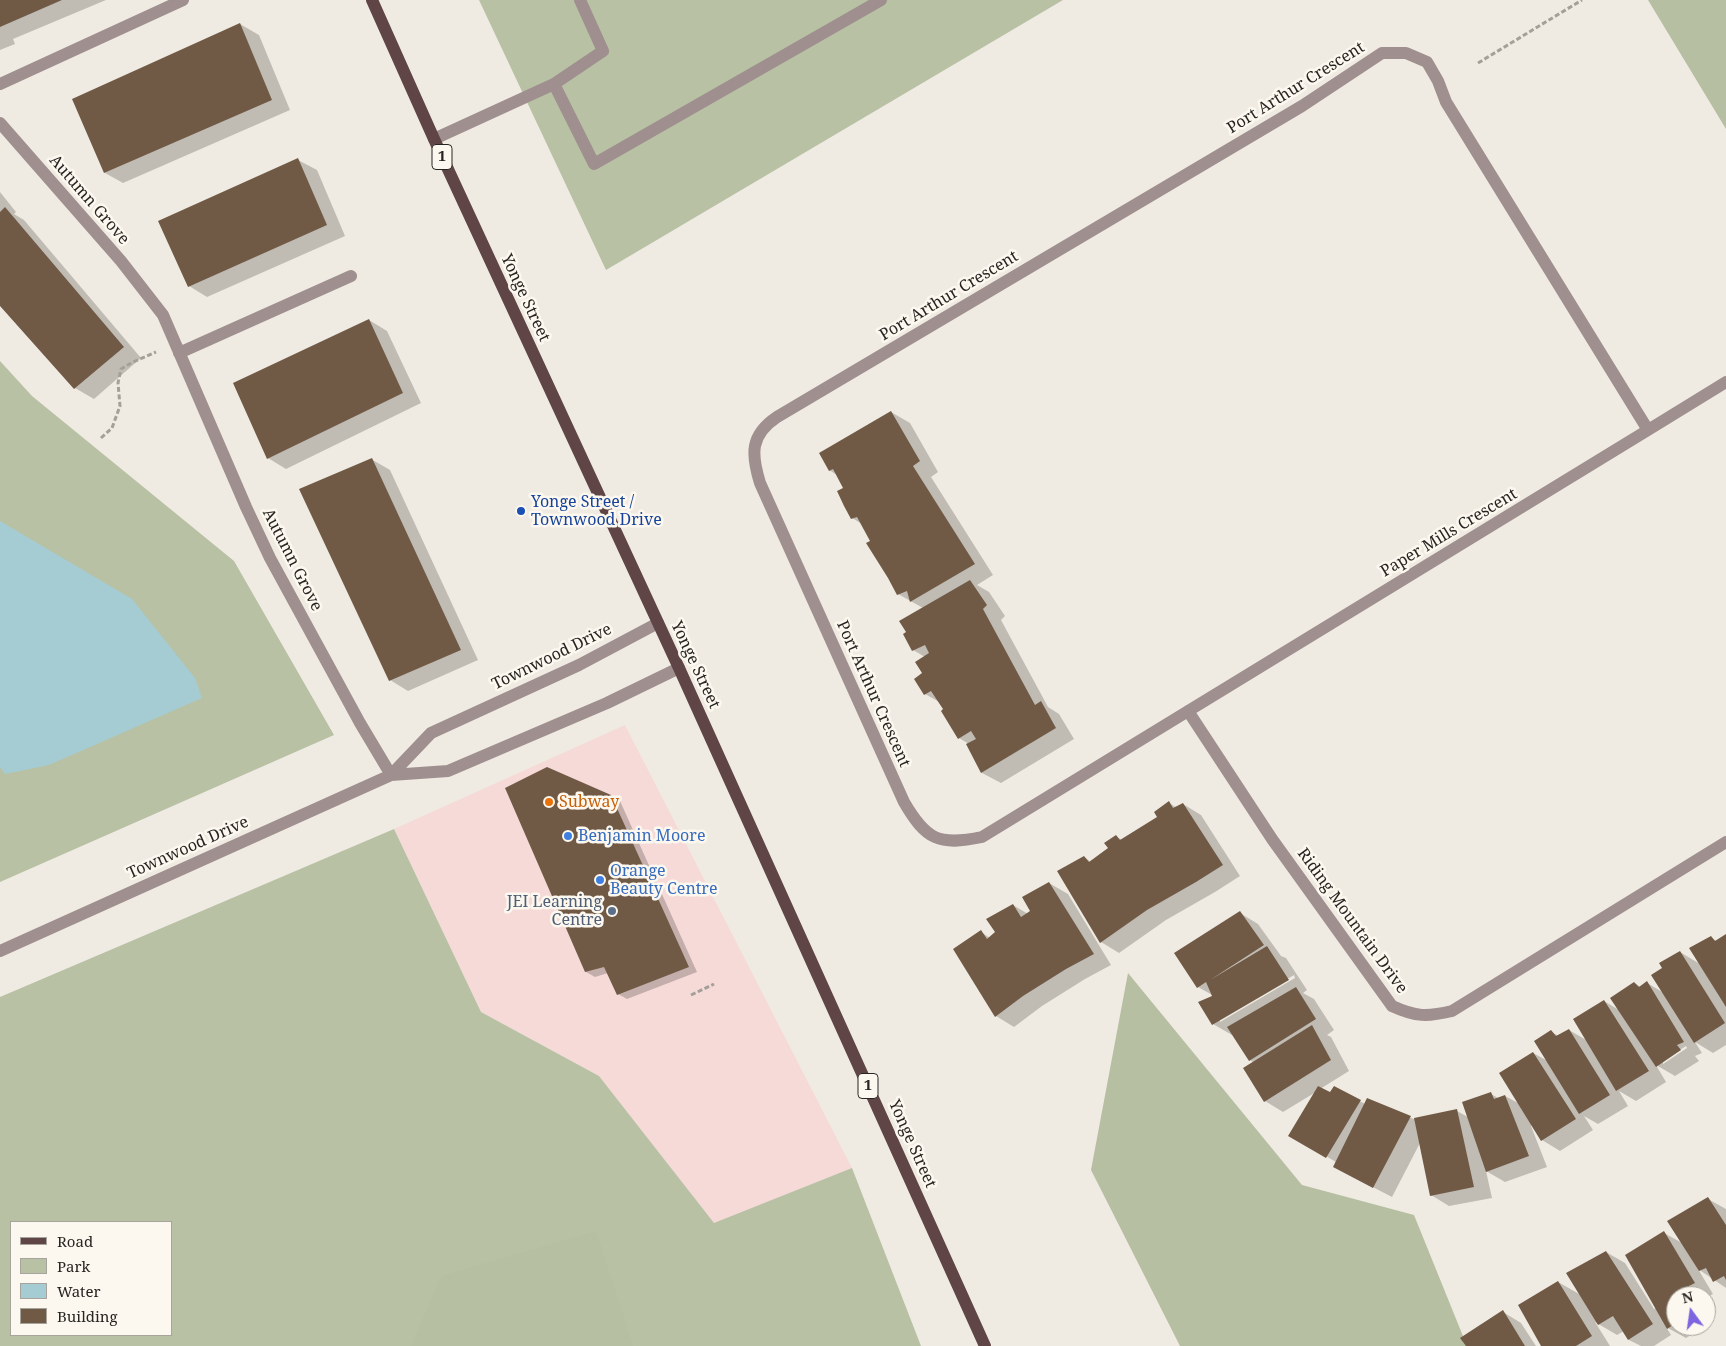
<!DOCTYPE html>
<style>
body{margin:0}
#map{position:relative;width:1726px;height:1346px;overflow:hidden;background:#f0ebe2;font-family:"Noto Serif",serif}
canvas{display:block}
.legend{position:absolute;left:10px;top:1221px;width:162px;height:115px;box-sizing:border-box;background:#fdf8ef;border:1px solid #a7a49d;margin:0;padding:6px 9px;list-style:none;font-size:15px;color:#272522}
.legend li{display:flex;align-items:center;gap:10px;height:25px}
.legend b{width:25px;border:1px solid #a7a49d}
.north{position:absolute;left:1666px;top:1286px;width:50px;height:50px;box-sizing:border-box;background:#fdf8ef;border:1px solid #a7a49d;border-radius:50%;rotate:346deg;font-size:14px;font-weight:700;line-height:20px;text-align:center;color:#272522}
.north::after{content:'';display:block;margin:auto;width:18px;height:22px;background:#7d65e0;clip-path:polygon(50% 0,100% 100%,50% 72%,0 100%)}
</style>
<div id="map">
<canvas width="1726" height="1346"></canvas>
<ul class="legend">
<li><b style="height:6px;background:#5f4545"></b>Road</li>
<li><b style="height:14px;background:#b8c1a4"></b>Park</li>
<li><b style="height:14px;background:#a5ccd2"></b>Water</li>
<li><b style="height:14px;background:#705a45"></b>Building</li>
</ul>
<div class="north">N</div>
</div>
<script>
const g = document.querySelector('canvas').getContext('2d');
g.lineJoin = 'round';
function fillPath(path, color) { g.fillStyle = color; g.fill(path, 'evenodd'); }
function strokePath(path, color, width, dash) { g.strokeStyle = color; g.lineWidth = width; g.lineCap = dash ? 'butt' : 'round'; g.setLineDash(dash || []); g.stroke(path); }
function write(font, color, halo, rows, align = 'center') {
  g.font = font + ' "Noto Serif",serif'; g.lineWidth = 5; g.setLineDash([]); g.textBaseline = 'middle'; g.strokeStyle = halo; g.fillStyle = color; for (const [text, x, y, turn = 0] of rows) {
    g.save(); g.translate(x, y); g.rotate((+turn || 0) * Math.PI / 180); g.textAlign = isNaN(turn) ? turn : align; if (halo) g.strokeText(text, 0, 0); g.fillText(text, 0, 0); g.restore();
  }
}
const commercial = new Path2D(`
 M625,725L852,1168L714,1224L599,1076L481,1012L394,829Z`);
const green = new Path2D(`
 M479,0H1063L606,270Z
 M0,361L32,396L234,561L334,735L0,882Z
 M394,829L481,1012L599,1076L714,1223L852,1168L921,1346H0V997ZM11,1222H171V1335H11Z`);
const forest = new Path2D(`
 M1648,0H1726V129Z
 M1128,973L1302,1185L1414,1215L1467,1346H1180L1091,1170Z
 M596,1231L633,1346H411L441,1276Z`);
const water = new Path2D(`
 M0,521L132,599L195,678L202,698L49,765L5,774L0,767Z`);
const shadow = new Path2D(`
 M0,0H106L13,39L15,44L0,50Z
 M240,24L259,35L290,110L123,183L105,173Z
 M298,160L317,170L345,236L207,297L189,286Z
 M0,192L16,212L14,214L24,220L141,358L94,399L75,388L0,304Z
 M369,320L387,331L421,403L286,469L268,458Z
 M891,412L910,423L938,472L931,477L993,575L977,585L989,592L1005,616L1001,620L1048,707L1059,714L1074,739L1001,783L982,773L968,745L969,744L959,738L941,703L925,694V657L913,650L923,608L898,594L862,524L852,518L845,489L837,475L829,470Z
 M371,459L390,470L478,660L408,691L390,680Z
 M611,796L620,801L697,972L627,999L618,994L608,973L595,977L586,972Z
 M1169,803L1177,808L1183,804L1201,815L1240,876L1215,892L1166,920L1119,953L1101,942L1084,857L1091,862L1109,849L1116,837L1123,840L1158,817Z
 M1049,883L1068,894L1111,965L1085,979L1042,1006L1014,1027L996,1016L954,949L981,932L990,938L997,932L1013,905L1028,914L1032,911Z
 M1240,913L1258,924L1281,956L1286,958L1307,990L1303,993L1314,999L1334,1030L1327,1035L1331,1037L1349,1071L1320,1089L1330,1094L1334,1087L1365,1104L1414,1119L1457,1111L1468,1117L1491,1094L1498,1098L1505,1096L1520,1104L1533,1053L1548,1061L1551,1032L1559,1036L1569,1030L1588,1041L1604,1001L1619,1010L1634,983L1641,987L1647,983L1664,993V969L1680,952L1700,964L1711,938L1717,941L1726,936V1045L1713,1053L1695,1042L1702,1053L1695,1056L1699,1061L1675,1076L1656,1065L1666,1082L1636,1101L1619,1091L1628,1106L1598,1124L1584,1116L1593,1130L1560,1151L1542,1140L1532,1125L1531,1126L1547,1167L1505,1182L1486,1171L1492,1198L1449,1206L1431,1195L1420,1143L1392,1197L1334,1167L1336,1162L1290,1135L1316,1092L1283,1112L1265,1101L1254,1063L1250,1060L1233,1034L1232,1035L1213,1024L1199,1003L1214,996L1198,987ZM1294,975L1295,978L1220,1022V1019ZM1686,1046L1687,1048L1663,1064V1061Z
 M1708,1199L1726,1209V1288L1698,1269L1713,1294L1707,1297L1712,1306L1706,1310V1296H1676V1326H1705L1686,1338L1666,1327L1671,1335L1654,1346H1641L1629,1340L1624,1331L1617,1335L1595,1322L1610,1346H1543L1558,1282L1581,1295L1606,1252L1625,1263L1654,1309L1656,1308L1664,1233L1684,1244Z
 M1503,1312L1521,1323L1536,1346H1467Z
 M1706,1315L1711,1322L1706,1326Z`);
const building = new Path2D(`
 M0,0H62L0,27Z
 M240,23L272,100L104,173L72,99Z
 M298,158L327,225L188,287L158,221Z
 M5,207L124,347L74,389L0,306V212Z
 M369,319L403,393L267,459L233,383Z
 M891,411L920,461L913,466L975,564L910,602L907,591L897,595L888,578L866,543L870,541L857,517L851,519L844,506L837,491L843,488L833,469L829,471L819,453Z
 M372,458L461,650L389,681L299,489Z
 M970,580L987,605L983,609L1035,705L1041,701L1056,728L981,773L966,744L976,739L971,731L958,739L941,711L943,709L931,691L924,695L914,679L922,673L915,662L929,653L925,645L912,651L903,634L906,632L899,621Z
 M547,767L611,795L689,967L617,995L604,967L585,972L505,788Z
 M1169,801L1173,808L1183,803L1223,865L1196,882L1147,910L1100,943L1057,871L1084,856L1089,862L1108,848L1104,843L1116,835L1120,840L1157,817L1154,812Z
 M1049,882L1094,954L1066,969L1023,996L995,1017L953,949L981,930L987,939L995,932L986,919L1013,904L1021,917L1030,911L1022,897Z
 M1240,911L1264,945L1210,980L1267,946L1289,980L1212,1025L1198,1002L1212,996L1206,982L1197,988L1174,953Z
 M1726,934V1007L1689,948L1711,936L1715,941Z
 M1680,951L1725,1023L1694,1043L1651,975L1662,968L1659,963Z
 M1647,981L1684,1042L1677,1045L1681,1050L1656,1067L1610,998L1634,982L1639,987Z
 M1296,987L1316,1019L1249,1061L1227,1027Z
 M1604,1000L1649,1071L1616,1091L1573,1019Z
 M1312,1025L1331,1060L1264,1102L1243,1068Z
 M1569,1029L1610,1095L1579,1114L1534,1041L1551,1030L1556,1036Z
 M1533,1052L1576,1119L1541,1141L1499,1073Z
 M1318,1086L1330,1092L1334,1086L1361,1100L1326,1158L1288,1136Z
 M1491,1092L1494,1099L1505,1095L1529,1156L1486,1172L1462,1102Z
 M1367,1098L1411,1116L1373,1188L1333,1167Z
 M1457,1109L1474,1187L1430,1196L1414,1118Z
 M1708,1197L1726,1225V1280L1724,1276L1713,1282L1706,1268L1699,1271L1667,1221Z
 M1664,1231L1695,1283L1689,1286L1695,1295L1676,1296V1323L1667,1329L1625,1255Z
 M1606,1251L1653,1324L1628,1340L1613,1316L1598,1325L1566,1273Z
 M1558,1281L1592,1336L1576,1346H1541L1518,1305Z
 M1503,1310L1525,1346H1466L1460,1338Z`);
const path = new Path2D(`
 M1478,63L1582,0
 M101,438L112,428L120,406L118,383L121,369L133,362L156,352
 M691,995L714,984`);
const minor = new Path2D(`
 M0,84L183,0
 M554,84L603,51L580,0
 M0,123L121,261L163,315L246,507L270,558L360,723L391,775
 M434,139L554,84L594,164L881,0
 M179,353L351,276
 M1648,430L1446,102L1438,81L1427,62L1406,53H1382L1302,106L777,417C750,435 751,454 760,483L904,802C926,840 939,846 982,837L1648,430L1726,382
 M1188,711L1272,839L1392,1006C1416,1017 1427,1017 1452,1011L1726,842
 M391,775L431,733L579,665L658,623
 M0,951L391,775L448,771L607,703L679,668`);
const major = new Path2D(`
 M372,0L434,139L679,668L985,1346`);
const markers = [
 [521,511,5,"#1a4fb4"],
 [549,802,5,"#e8710a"],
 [568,836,5,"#3f7fe0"],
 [600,880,5,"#3f7fe0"],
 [612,911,5,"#5c6f8a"]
];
const shields = [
 [442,157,20],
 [868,1086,20]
];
const shieldNames = [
 ["1",442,157],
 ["1",868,1086]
];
const streetNames = [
 ["Port Arthur Crescent",1296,88,-32],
 ["Autumn Grove",89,200,49],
 ["Port Arthur Crescent",949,296,-31],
 ["Yonge Street",525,298,65],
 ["Paper Mills Crescent",1449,533,-31],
 ["Autumn Grove",292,560,63],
 ["Townwood Drive",552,657,-26],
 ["Yonge Street",695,665,65],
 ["Port Arthur Crescent",873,694,66],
 ["Townwood Drive",188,848,-24],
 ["Riding Mountain Drive",1352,921,54],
 ["Yonge Street",912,1144,66]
];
const transitNames = [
 ["Yonge Street /",531,502],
 ["Townwood Drive",531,520]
];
const foodNames = [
 ["Subway",559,802]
];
const shopNames = [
 ["Benjamin Moore",578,836],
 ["Orange",610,871],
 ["Beauty Centre",610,889]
];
const serviceNames = [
 ["JEI Learning",602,902],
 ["Centre",602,920]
];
fillPath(commercial, '#f5dad8');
fillPath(green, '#b8c1a4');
fillPath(forest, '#b6bfa1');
fillPath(water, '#a5ccd2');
fillPath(shadow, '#0003');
fillPath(building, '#705a45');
strokePath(path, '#a4a099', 3, [5, 2.5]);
strokePath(minor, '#9f8f8f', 12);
strokePath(major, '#5f4545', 12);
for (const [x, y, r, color] of markers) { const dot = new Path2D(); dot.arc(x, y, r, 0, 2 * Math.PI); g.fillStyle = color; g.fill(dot); strokePath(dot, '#fdf8ef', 2); }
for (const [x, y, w] of shields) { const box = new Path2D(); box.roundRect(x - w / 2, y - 12.5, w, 25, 4); g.fillStyle = '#fdf8ef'; g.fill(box); strokePath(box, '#272522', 1); }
write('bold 15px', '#272522', null, shieldNames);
write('16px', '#272522', '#fdf8ef', streetNames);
write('16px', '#164399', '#fdf8ef', transitNames, 'left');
write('16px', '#c56008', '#fdf8ef', foodNames, 'left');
write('16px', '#366cbe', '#fdf8ef', shopNames, 'left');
write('16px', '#4e5e75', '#fdf8ef', serviceNames, 'right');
</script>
